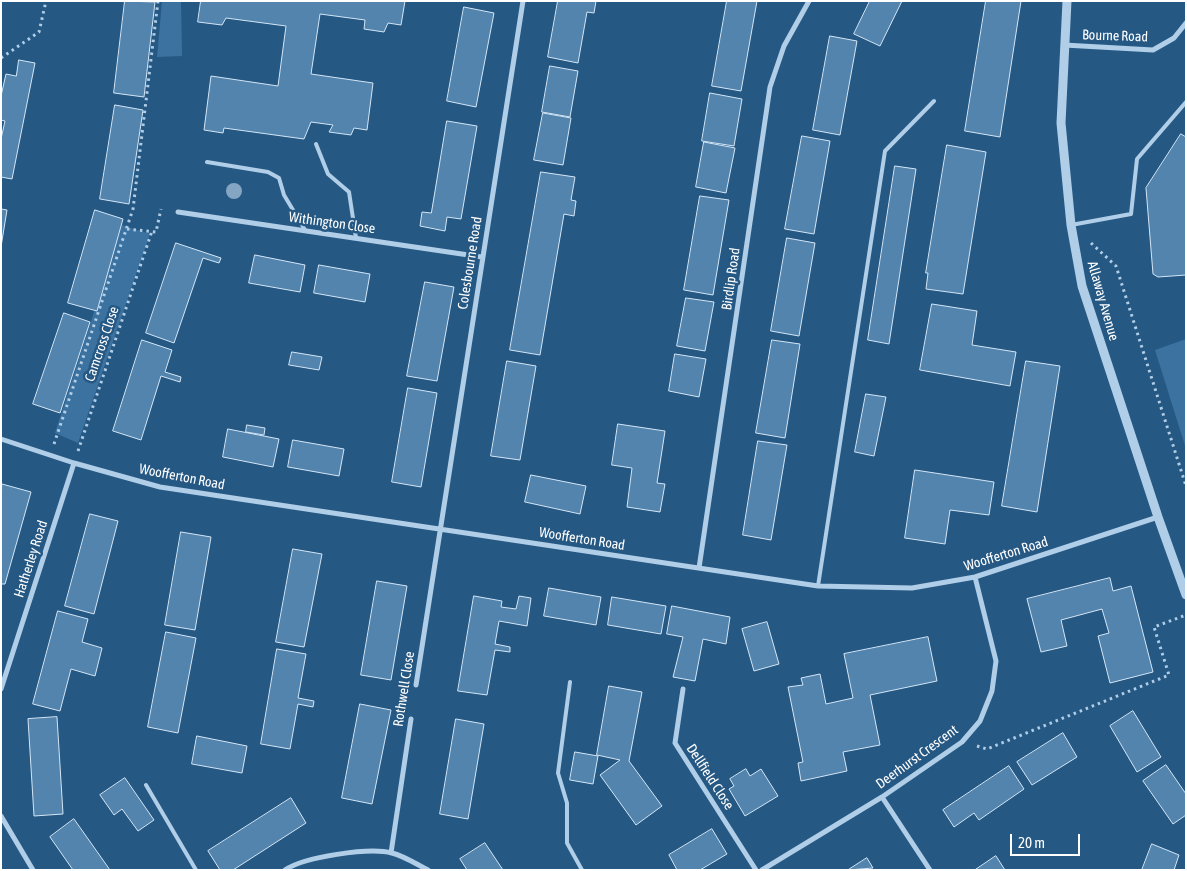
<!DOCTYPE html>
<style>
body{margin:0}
#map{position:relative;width:1187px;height:871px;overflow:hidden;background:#265884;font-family:"Asap Condensed",sans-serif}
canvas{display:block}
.frame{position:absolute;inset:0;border:2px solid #fff;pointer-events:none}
.scale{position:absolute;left:1010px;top:834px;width:70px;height:22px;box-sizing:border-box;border:2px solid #fff;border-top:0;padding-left:6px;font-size:15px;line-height:18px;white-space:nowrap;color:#fff;-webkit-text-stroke:4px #265884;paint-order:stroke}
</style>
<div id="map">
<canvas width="1187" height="871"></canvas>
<div class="frame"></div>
<div class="scale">20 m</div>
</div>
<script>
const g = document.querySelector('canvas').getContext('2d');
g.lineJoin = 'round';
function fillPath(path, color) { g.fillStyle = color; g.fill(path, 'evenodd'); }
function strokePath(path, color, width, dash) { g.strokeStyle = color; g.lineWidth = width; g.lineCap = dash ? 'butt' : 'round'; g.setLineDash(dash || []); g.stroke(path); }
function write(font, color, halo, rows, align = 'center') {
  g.font = font + ' "Asap Condensed",sans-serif'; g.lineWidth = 5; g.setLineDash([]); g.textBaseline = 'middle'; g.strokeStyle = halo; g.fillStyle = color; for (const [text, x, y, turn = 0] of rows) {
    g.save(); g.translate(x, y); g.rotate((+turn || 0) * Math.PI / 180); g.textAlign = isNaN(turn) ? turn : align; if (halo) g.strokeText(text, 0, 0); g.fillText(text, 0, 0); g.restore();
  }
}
const green = new Path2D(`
 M162,1H181L182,56L157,57Z
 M122,225L150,234L78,443L55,433Z
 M1186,339V449L1155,350Z`);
const building = new Path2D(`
 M125,1L155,2L144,97L114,93Z
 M201,1H405L401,25L388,23L384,32L364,29L365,20L320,14L311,74L373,83L367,130L354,128L351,135L329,132L333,125L311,122L304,139L224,128L223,133L204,130L211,76L278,86L286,26L226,18L222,25L198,22Z
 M558,1H596L594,13L587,12L578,63L548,57Z
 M727,1H757L741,91L712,86Z
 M870,1H902L880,46L854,34Z
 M986,1H1021L1000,137L965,131Z
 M464,7L494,13L476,107L447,101Z
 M830,36L857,41L840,135L813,130Z
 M19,60L35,63L12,179L1,177V139L5,121L1,120V96L6,74L16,76Z
 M550,66L578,71L570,117L542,112Z
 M710,93L742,99L734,146L702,141Z
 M115,105L143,110L129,204L100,199Z
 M543,113L571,118L563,165L534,160Z
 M447,121L477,126L461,219L447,217L445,231L420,226L422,212L431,213Z
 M1181,134L1186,137V275L1158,277L1153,274L1146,188Z
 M802,136L830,141L814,234L785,229Z
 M704,142L735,148L726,193L696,187Z
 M947,145L986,152L963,294L926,289L928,273H926Z
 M895,166L916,169L889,344L868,340Z
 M541,172L575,177L571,200L576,201L574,216L564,214L540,355L510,350Z
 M700,196L729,200L713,295L684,290Z
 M1,209L7,210L1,247Z
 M95,210L123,219L97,311L68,303Z
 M787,238L815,243L799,336L771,331Z
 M176,243L221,258L219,263L203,258L174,343L146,333Z
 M255,255L305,265L300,292L249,283Z
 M319,265L370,274L365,302L314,293Z
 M425,282L454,287L437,381L407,376Z
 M686,298L714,302L705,351L677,346Z
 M932,304L977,311L972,345L1016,352L1010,386L920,370Z
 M64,313L90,322L60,413L33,404Z
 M142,340L172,350L165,372L181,377L180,382L161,376L141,440L113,431Z
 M772,340L800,344L785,438L756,433Z
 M292,352L322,357L319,370L289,365Z
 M675,354L706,359L699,397L669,391Z
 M507,361L536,366L520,460L491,456Z
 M1026,361L1060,366L1037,512L1002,506Z
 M408,388L437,393L421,487L392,482Z
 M866,394L886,397L874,456L855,452Z
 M618,424L665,431L657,483L665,484L660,512L627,507L632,468L612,465Z
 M247,425L265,428L264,435L246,432Z
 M228,429L279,439L273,467L223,457Z
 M293,440L344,449L339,476L288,467Z
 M758,441L787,445L771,540L743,535Z
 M915,470L994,482L989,515L950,510L945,544L905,538Z
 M531,475L586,486L580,514L525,502Z
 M2,484L31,492L5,584H1Z
 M90,514L118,521L94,614L65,606Z
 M181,532L211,537L195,630L165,625Z
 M293,549L322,554L304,647L276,642Z
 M1110,578L1113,591L1131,586L1153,672L1110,683L1098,636L1109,633L1102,609L1061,620L1067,646L1041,652L1027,599Z
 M377,581L407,586L391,680L361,675Z
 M549,588L601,597L596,625L544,616Z
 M474,596L502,601L501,607L516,609L519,596L531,598L527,626L499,621L495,644L510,647V652L495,650L487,695L458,691Z
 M612,597L666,606L661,634L608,625Z
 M672,606L730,617L726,644L703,639L695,681L673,677L683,637L667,634Z
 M58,611L88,619L82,642L102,648L95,676L71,669L60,711L33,704Z
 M767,622L779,664L754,671L742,629Z
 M166,632L196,638L178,733L148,727Z
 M928,637L937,681L870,695L880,745L843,752L847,771L801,781L798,763L803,762L788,687L803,685L801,678L820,674L826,704L853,698L844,654Z
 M277,649L306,654L298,698L314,701L313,707L298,704L290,749L261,744Z
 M609,686L642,692L629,761L662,806L636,825L600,775L620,760L597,755Z
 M360,704L391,710L372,804L342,798Z
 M1133,711L1161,757L1137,772L1110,726Z
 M57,717L63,814L34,816L28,719Z
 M456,719L484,724L468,819L440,814Z
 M1063,733L1077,757L1032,785L1017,762Z
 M197,736L247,746L242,773L192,764Z
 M575,752L598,756L593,784L570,780Z
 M1166,765L1186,794V815L1173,824L1143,781Z
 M1009,766L1024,789L979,820L974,813L954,827L943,810Z
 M746,769L750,776L761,769L778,796L745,816L729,789L734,786L730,779Z
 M125,778L154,820L138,831L122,809L114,815L100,795Z
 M291,798L306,823L233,870H220L208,851Z
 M74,819L110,870H73L50,837Z
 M712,829L727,854L700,870H677L669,855Z
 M485,843L503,870H467L460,859Z
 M1152,844L1179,855L1174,870H1142Z
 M996,856L1005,870H975Z
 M867,858L873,868L848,870Z`);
const path = new Path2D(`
 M1,58L39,32L46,1
 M127,229L156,232L161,209
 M1091,243L1116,266L1186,486
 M54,444L133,209L158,1
 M78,451L152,231
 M977,746L987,749L1169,675L1154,627L1186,615`);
const service = new Path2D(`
 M316,144L328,174L349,192L356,238
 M207,162L268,172L279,178L284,195L305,230
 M1071,225L1131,214L1137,159L1186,102
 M818,586L885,151L934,101
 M570,682L558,773L567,803V843L582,870
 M146,785L196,870`);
const minor = new Path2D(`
 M1064,45L1153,50L1174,38L1186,23
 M178,212L482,257
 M1,439L74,463L160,487L818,586L912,588L975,577L1158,517
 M699,568L770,87L784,46L809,1
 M416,685L523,1
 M1,689L74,463
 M683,689L675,743L756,870
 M882,797L930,870
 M1,816L33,870
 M391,853L411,719
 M285,870C304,857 369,847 392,853C404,856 416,864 428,870
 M762,870L882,797L962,742L980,721L992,691L996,661L975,577`);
const tertiary = new Path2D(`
 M1067,1L1061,123L1071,225L1082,286L1158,517L1186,595`);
const trees = [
 [234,191]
];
const streetNames = [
 ["Bourne Road",1115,36,2],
 ["Withington Close",332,223,8],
 ["Colesbourne Road",470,263,-81],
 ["Birdlip Road",731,279,-82],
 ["Allaway Avenue",1103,301,74],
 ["Camcross Close",102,344,-71],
 ["Woofferton Road",182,477,11],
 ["Woofferton Road",582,539,9],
 ["Woofferton Road",1006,554,-17],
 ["Hatherley Road",31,559,-72],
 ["Rothwell Close",404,689,-81],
 ["Deerhurst Crescent",917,757,-36],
 ["Dellfield Close",710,777,57]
];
fillPath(green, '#3b72a0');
fillPath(building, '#5384ad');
strokePath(building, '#d3e6f6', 1);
strokePath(path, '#b0cee7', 3, [2.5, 4]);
strokePath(service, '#b0cee7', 4);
strokePath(minor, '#b0cee7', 5);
strokePath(tertiary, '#b0cee7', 9);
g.fillStyle = '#85a6c3';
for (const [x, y] of trees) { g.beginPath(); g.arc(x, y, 8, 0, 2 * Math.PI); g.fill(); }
write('14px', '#fff', '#265884', streetNames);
</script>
